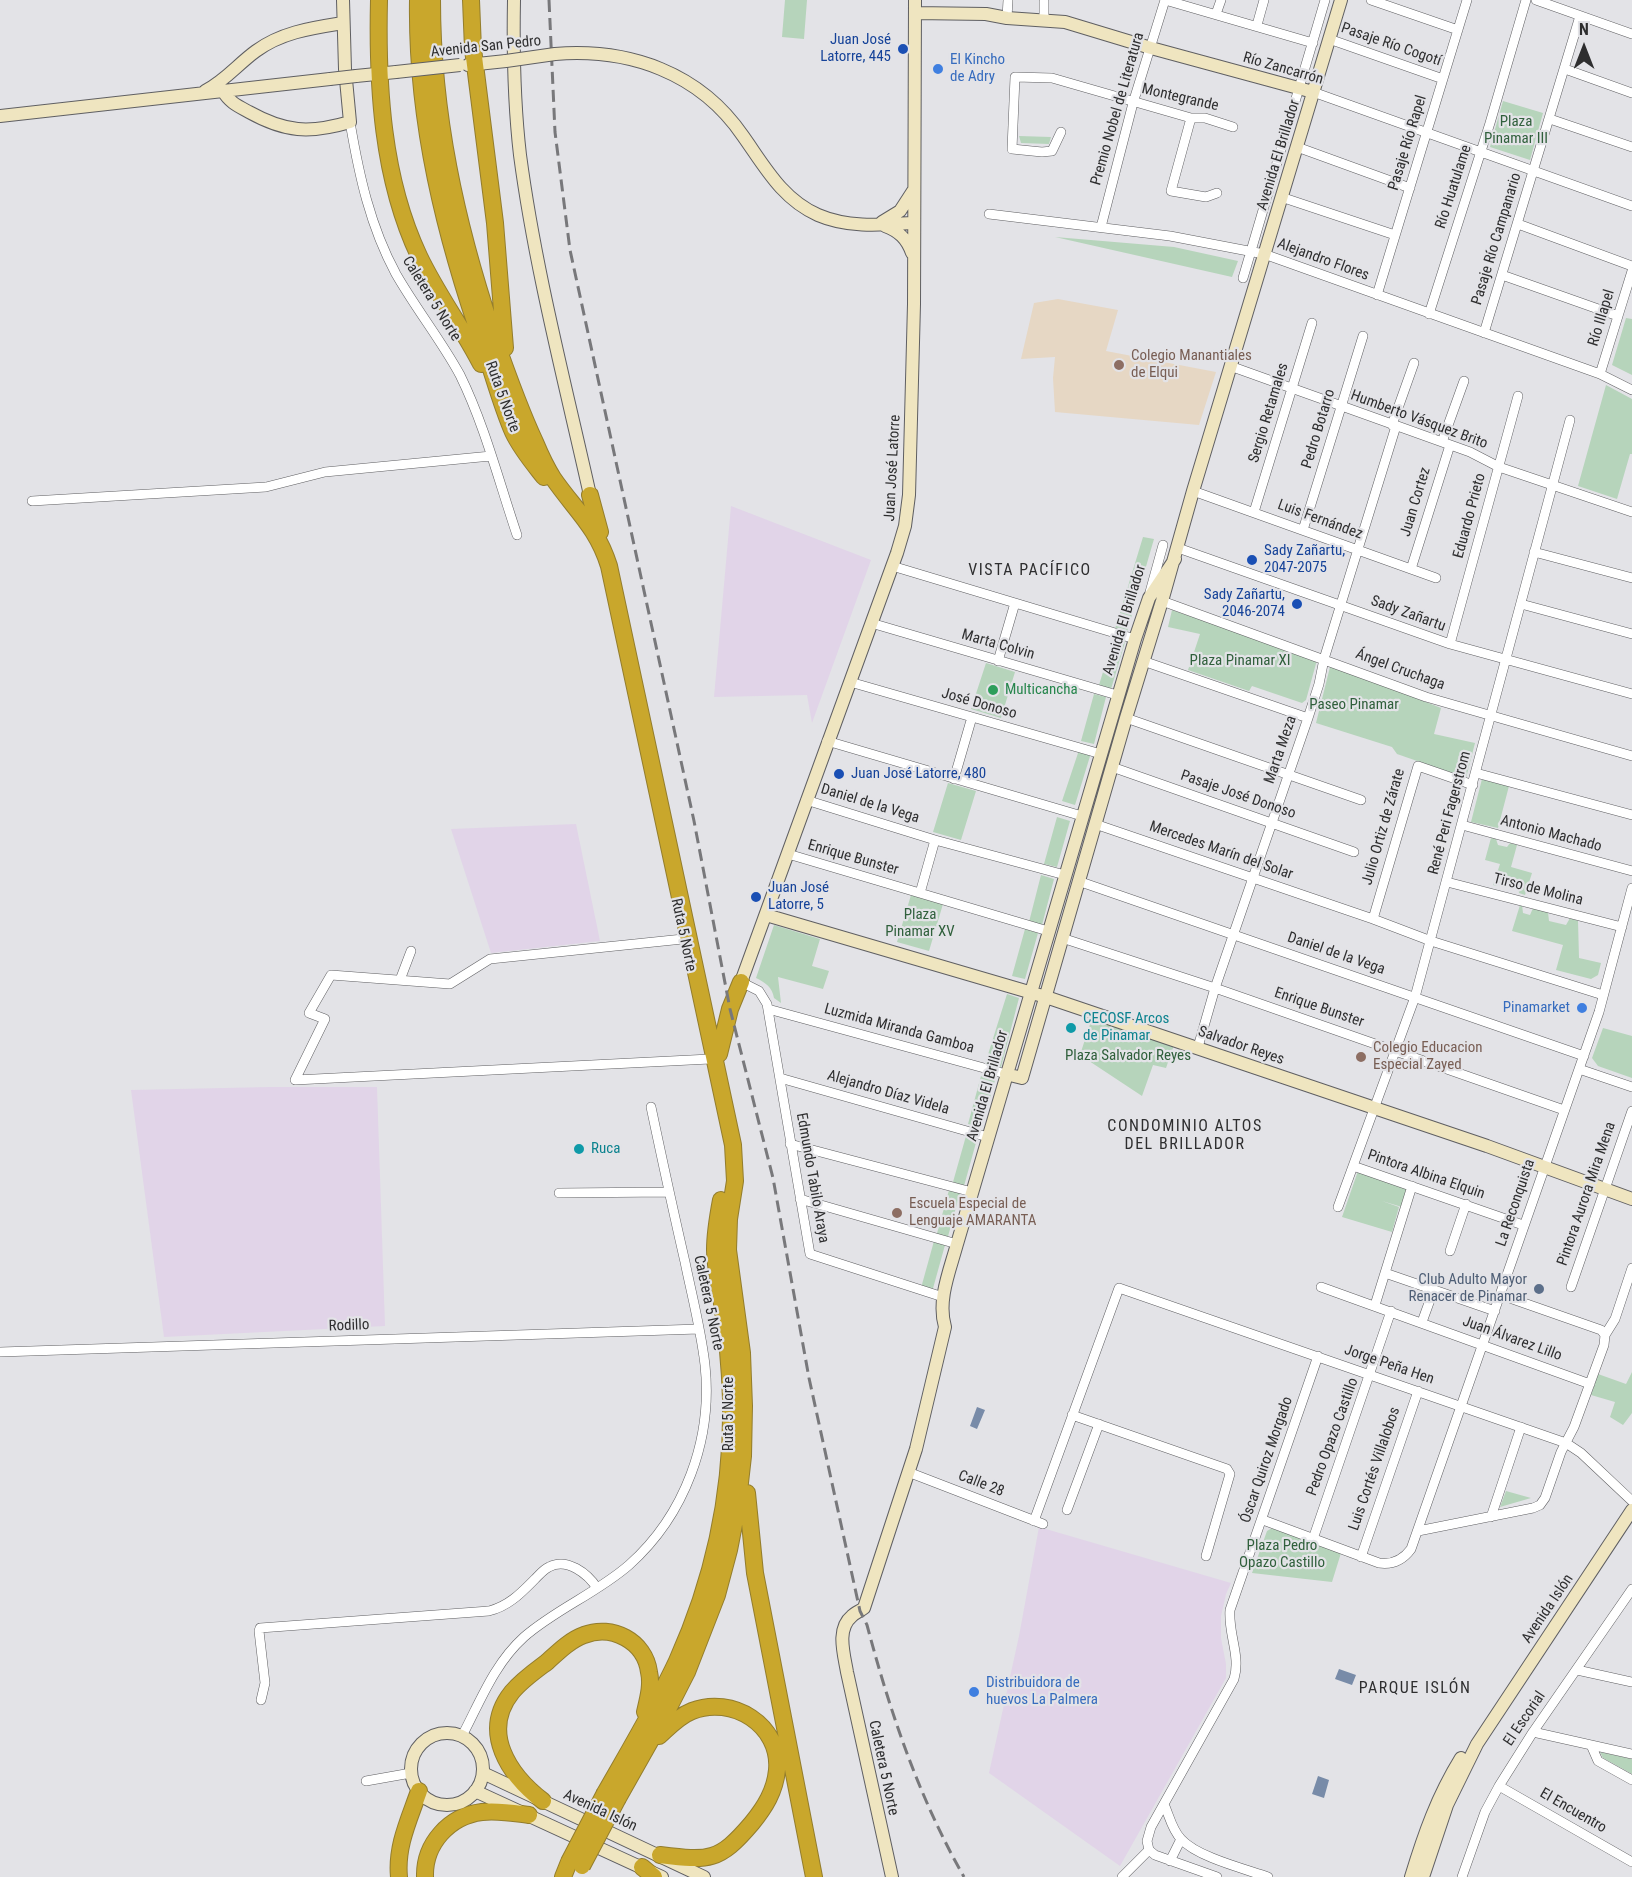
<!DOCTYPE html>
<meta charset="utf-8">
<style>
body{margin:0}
#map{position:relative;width:1632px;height:1877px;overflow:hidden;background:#e3e3e7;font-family:"Roboto Condensed",sans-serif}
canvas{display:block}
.north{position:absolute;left:1554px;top:18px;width:60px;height:60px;-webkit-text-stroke:4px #e3e3e7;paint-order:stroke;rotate:0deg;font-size:16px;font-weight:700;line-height:24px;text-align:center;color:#2e2e2f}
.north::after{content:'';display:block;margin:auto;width:21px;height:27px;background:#2e2e2f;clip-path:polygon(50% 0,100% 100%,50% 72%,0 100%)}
</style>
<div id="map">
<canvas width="1632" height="1877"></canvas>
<div class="north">N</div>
</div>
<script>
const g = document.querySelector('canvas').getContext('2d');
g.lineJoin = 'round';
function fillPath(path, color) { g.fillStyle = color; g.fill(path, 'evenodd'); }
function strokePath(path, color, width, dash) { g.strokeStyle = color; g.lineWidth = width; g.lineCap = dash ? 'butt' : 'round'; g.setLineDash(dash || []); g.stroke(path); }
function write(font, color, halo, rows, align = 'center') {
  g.font = font + ' "Roboto Condensed",sans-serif'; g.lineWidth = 4.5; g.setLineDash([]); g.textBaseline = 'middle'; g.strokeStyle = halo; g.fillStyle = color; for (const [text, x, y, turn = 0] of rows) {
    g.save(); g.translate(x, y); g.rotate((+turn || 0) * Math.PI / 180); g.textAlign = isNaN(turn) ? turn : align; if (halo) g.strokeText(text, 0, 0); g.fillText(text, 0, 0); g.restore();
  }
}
const industrial = new Path2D(`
 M731,506L871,560L812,723L807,695L714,697Z
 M576,824L600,941L491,953L451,829Z
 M270,1087H377L385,1326L164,1337L131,1090Z
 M1039,1527L1231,1583L1226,1594L1221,1616V1638L1226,1664V1678L1120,1866L989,1773L1019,1636Z`);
const education = new Path2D(`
 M1058,299L1118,310L1106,351L1216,372L1199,425L1055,412L1053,378L1055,357L1021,359L1034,303Z`);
const green = new Path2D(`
 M785,0H807L804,39L782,37Z
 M1503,101L1543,113L1530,160L1490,147Z
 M1019,136L1051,137L1049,144L1021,143Z
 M1055,237L1174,247L1238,261L1232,277Z
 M1626,318L1632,319V375L1612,365Z
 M1606,385L1632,399V454H1630L1617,499L1578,486Z
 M1143,537L1154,539L1127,632L1115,629Z
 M1172,610L1317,660L1306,700L1302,703L1252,686L1249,691L1188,670L1200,634L1168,627Z
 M1114,636L1126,639L1111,689L1099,685Z
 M986,663L1015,672L1001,718L971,709Z
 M1330,667L1371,680L1441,708L1434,734L1475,743L1466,778L1397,754L1392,747L1316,723Z
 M1094,694L1106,697L1094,744L1081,741Z
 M1079,750L1091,753L1075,805L1062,801Z
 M1482,779L1509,786L1498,828L1471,822Z
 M948,783L976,791L961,840L933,832Z
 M1057,817L1070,821L1057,867L1044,864Z
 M1491,838L1496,839L1498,845L1507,847L1510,843L1517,845L1511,867L1532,873L1525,895L1519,893L1518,886L1501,881L1497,886L1493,885L1500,864L1485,860Z
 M1041,875L1054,879L1042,925L1029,922Z
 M911,895L943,904L929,951L897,942Z
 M1520,905H1522L1523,913L1530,915L1533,908L1548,912L1549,921L1566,925L1570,918L1578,921L1579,958L1601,963L1598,975L1591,979L1556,970L1563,945L1512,931Z
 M774,925L820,939L812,966L829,971L823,989L778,977L781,1003L774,998C772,987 766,983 756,978Z
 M1025,929L1038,933L1025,979L1012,976Z
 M1007,994L1019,998L1001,1067L985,1064Z
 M1092,1018L1174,1045L1166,1068L1153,1065L1142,1096L1080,1055Z
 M1603,1028L1632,1036V1078L1598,1066L1592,1058Z
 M981,1076L995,1080L982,1127L968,1124Z
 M966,1136L977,1139L964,1186L953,1182Z
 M1358,1171L1407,1189L1402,1207L1382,1201L1399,1207L1392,1232L1342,1217Z
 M949,1190L960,1193L947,1240L936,1237Z
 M934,1241L945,1245L932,1292L921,1288Z
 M1632,1372V1413L1623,1425L1610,1417L1615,1402L1591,1395L1598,1374L1626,1384Z
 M1506,1491L1531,1498L1500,1507Z
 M1272,1528L1341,1553L1332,1582L1252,1573L1267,1531Z
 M1600,1752L1632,1759V1774L1603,1758Z`);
const water = new Path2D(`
 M977,1407L985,1410L977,1429L970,1426Z
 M1339,1669L1356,1675L1352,1685L1335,1679Z
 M1318,1776L1329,1780L1324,1798L1312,1794Z`);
const street = new Path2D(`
 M1165,0L1313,43
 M1371,0L1458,30
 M1536,0L1632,34
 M1044,1V20
 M1216,14L1221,0
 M1007,18L1008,0
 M1257,25L1264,0
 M1329,39L1443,79
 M1565,69L1632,93
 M1313,92L1632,206
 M1191,118L1171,191L1206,197L1217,193
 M1550,119L1632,147
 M350,122C359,175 370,226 396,274C416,309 441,340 460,375C485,426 499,482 517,535
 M1061,132L1052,151L1042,152L1012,149L1015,77L1052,78L1191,118H1205L1233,127
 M1297,147L1410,188
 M1281,197L1395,235
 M989,214L1170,236L1264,254L1600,374L1632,390
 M1518,224L1632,266
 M1101,227L1133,103L1165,0
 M1502,275L1618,316
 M1243,278L1325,0
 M1377,295L1467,0
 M1429,314L1490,123L1526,0
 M1484,333L1580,16
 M1230,366L1470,452L1499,467L1632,512
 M1600,374L1632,271
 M1392,425L1414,363
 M1442,442L1464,381
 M1193,491L1436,578
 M32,501L266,487L325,472L491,456
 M1254,512L1312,323
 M1303,530L1363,336
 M1178,548L1450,644L1632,694
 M1534,552L1632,578
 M892,566L1135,639
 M1411,569L1450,445
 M1150,592L1163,545
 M1162,601L1426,697L1632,756
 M1521,604L1632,634
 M871,623L1117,695
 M1450,644L1518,396
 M998,661L1015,603
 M1143,661L1308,718
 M850,682L1101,754
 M1126,718L1361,800
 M827,741L1082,816
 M1112,767L1354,852
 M1476,773L1632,815
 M954,779L972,717
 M806,800L935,840L1065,875
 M1095,824L1373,919L1431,941L1603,995
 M1462,825L1632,871
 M788,854L1048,931
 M1078,881L1584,1056
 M1447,882L1622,927
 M920,893L935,840
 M1373,919L1418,766L1473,785
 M1062,938L1215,988L1564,1110
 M683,939L490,959L450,984L331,975L309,1013L325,1019L295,1080L710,1059
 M400,980L411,951
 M741,982L759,991L767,1004L810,1254L943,1297
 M768,1009L1006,1074
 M1198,1047L1215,988L1308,718L1319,684L1324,659L1396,426
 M1579,1069L1632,1087
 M780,1078L988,1137
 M790,1144L972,1192
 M1353,1166L1523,1225
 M559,1193L669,1192
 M800,1199L957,1244
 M1338,1207L1415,997L1570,420
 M1450,1251L1466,1204
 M1385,1273L1495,1311
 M1321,1287L1590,1384
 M1571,1287L1632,1111
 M1501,1295L1601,1330L1605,1335
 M1375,1305L1412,1186
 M1422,1322L1434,1289
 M1605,1335L1615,1319L1632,1268
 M0,1352L699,1329
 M1072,1415L1227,1469L1230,1474L1206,1556
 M908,1472L1043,1524
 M1067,1510L1099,1424
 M1491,1517L1521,1427
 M1263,1520L1379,1563C1393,1565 1403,1560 1411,1549L1599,1012L1632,888
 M1034,1521L1119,1288L1566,1443L1581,1453L1632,1501
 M1418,1531L1533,1508L1540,1505L1545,1498L1561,1452L1574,1427L1604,1345L1605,1335
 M1313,1539L1391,1311
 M1361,1557L1418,1391
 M1577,1670L1632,1682
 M261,1700L265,1683L259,1631L260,1628L489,1611C509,1606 521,1593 535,1579C539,1575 544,1569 549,1567C567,1557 588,1574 597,1588
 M1533,1732L1632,1754
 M462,1736C480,1702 494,1664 524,1637C556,1609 597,1593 629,1565C685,1515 713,1439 705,1365C701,1330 692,1296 685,1262C673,1210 662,1159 651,1107
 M1591,1745L1598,1761L1632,1780
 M366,1781L411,1773
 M1499,1786L1632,1862
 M1164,1804C1169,1815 1172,1830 1181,1839C1197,1857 1245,1869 1268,1877
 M1170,1861L1181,1839
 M1122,1877L1149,1850
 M1217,1877L1155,1855L1149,1850L1147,1841L1151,1827L1234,1679C1241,1656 1228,1634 1230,1610L1318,1356
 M1462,1877L1485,1812L1499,1786L1533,1732L1632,1589`);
const secondary = new Path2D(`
 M514,0C513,52 514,103 520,155C535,268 565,383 590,495
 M915,13L986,14L1007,18L1065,22L1151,48L1313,92
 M555,54C630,48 700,73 743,136C765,167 782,199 818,215C848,228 881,225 913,223
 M468,65L506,61
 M356,76L396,72
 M205,91C225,81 238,64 256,51C282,32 312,28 343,23
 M223,91C229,102 238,106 249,112C285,132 309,134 350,122L345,69L343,0
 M0,116L330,79
 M882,222L900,211L913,191
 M885,226C899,231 907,239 912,253
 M766,915L1046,997L1487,1146L1632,1199
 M741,982L897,553L905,526L909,495L914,304L915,0
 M1006,1074L1022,1078L1126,718L1162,601L1193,491L1341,0
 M411 1769a36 36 0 1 1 72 0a36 36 0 1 1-72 0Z
 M483,1773L704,1877
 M475,1791L662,1877
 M892,1877L847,1672C844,1654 836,1629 852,1616C855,1613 860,1611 864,1608L916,1449L945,1327C937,1300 950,1270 957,1244L1135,639L1149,598L1175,559
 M1411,1877C1424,1834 1437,1797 1461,1758
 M1423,1877L1447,1805L1477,1744L1632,1510`);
const highway = new Path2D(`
 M379,0C377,86 382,178 419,256C437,294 462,327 481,364
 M418,0C416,121 445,237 485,351C494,377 502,407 513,432C521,449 533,463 544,477
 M432,0C432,114 456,223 492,331C505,368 518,406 535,442C540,454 546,467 553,478C575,510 597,527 609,566L733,1145L735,1181L729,1219L728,1250L742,1353L744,1406L743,1456L737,1509L729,1550L717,1595L687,1672L666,1713L618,1798
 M471,0L473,49L495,223L505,348
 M590,495L600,532
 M719,1054L730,1009L741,982
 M747,1493L755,1573L814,1877
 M659,1736C669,1727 679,1716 692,1711C732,1695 781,1725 777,1770C775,1791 765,1807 752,1823C719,1862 709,1861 660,1855
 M605,1793C630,1749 656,1706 677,1661C714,1579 733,1489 731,1399C730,1367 727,1335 722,1304C720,1286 715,1268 715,1250C715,1233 718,1216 721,1200
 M543,1801C509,1775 480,1732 512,1692C522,1680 535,1671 547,1662C558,1652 570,1640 584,1635C612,1624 645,1641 649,1672C652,1685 648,1699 645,1712
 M642,1867L654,1877
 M399,1877C396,1846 409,1820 419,1791
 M425,1877C424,1844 449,1816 482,1812C497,1810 514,1813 529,1815
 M563,1877L569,1862`);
const rail = new Path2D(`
 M549,0L555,132L570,250L694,821L730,1009L773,1178L809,1378L860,1611L867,1625C890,1712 919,1798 964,1877`);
const secondaryBridge = new Path2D(`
 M506,61L555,54
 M396,72L460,65
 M330,79L356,76`);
const highwayBridge = new Path2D(`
 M569,1862L605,1793
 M582,1866L618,1798`);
const markers = [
 [903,49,6,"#1a4fb4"],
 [938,69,6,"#3f7fe0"],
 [1119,365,6,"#8d6e63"],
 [1252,560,6,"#1a4fb4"],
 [1297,604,6,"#1a4fb4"],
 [993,690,6,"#2e9e5b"],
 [839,774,6,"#1a4fb4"],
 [756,897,6,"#1a4fb4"],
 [1582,1008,6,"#3f7fe0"],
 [1071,1028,6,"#0f9aa8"],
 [1361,1057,6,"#8d6e63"],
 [579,1149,6,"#0f9aa8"],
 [897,1213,6,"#8d6e63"],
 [1539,1289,6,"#5c6f8a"],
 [974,1692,6,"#3f7fe0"]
];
const transitNames = [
 ["Juan José",891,40,"right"],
 ["Latorre, 445",891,57,"right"],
 ["Sady Zañartu,",1264,551],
 ["2047-2075",1264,568],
 ["Sady Zañartu,",1285,595,"right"],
 ["2046-2074",1285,612,"right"],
 ["Juan José Latorre, 480",851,774],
 ["Juan José",768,888],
 ["Latorre, 5",768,905]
];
const streetNames = [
 ["Pasaje Río Cogotí",1391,45,19],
 ["Avenida San Pedro",486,47,-6],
 ["Río Zancarrón",1283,69,16],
 ["Montegrande",1180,98,13],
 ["Premio Nobel de Literatura",1118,109,-74],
 ["Pasaje Río Rapel",1408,143,-73],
 ["Avenida El Brillador",1279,155,-73],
 ["Río Huatulame",1454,187,-72],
 ["Pasaje Río Campanario",1497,239,-73],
 ["Alejandro Flores",1323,260,20],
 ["Caletera 5 Norte",431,299,58],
 ["Río Illapel",1602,318,-73],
 ["Ruta 5 Norte",502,397,70],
 ["Sergio Retamales",1269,413,-73],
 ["Humberto Vásquez Brito",1419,420,20],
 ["Pedro Botarro",1319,429,-73],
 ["Juan José Latorre",893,468,-87],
 ["Juan Cortez",1416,502,-73],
 ["Eduardo Prieto",1470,516,-75],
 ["Luis Fernández",1320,520,20],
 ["Sady Zañartu",1408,614,20],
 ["Avenida El Brillador",1125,620,-73],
 ["Marta Colvin",998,645,16],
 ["Ángel Cruchaga",1400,670,20],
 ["José Donoso",979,704,16],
 ["Marta Meza",1281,750,-71],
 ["Pasaje José Donoso",1238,795,19],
 ["Daniel de la Vega",870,804,17],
 ["René Peri Fagerstrom",1450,813,-75],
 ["Julio Ortiz de Zárate",1384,827,-74],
 ["Antonio Machado",1551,834,15],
 ["Mercedes Marín del Solar",1221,851,19],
 ["Enrique Bunster",853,858,16],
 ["Tirso de Molina",1538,890,14],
 ["Ruta 5 Norte",683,935,78],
 ["Daniel de la Vega",1336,954,19],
 ["Enrique Bunster",1319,1008,19],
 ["Luzmida Miranda Gamboa",899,1029,15],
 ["Salvador Reyes",1241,1046,19],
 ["Avenida El Brillador",988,1086,-74],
 ["Alejandro Díaz Videla",888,1093,16],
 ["Pintora Albina Elquin",1426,1175,19],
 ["Edmundo Tabilo Araya",812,1178,80],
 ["Pintora Aurora Mira Mena",1587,1194,-71],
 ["La Reconquista",1516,1203,-71],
 ["Caletera 5 Norte",708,1303,78],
 ["Rodillo",349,1326,-2],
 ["Juan Álvarez Lillo",1512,1339,20],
 ["Jorge Peña Hen",1389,1365,19],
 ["Ruta 5 Norte",729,1414,-90],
 ["Pedro Opazo Castillo",1333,1437,-70],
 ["Óscar Quiroz Morgado",1267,1460,-71],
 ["Luis Cortés Villalobos",1375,1469,-71],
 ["Calle 28",981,1484,21],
 ["Avenida Islón",1548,1609,-56],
 ["El Escorial",1525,1719,-56],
 ["Caletera 5 Norte",883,1768,78],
 ["Avenida Islón",600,1811,25],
 ["El Encuentro",1573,1811,30]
];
const shopNames = [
 ["El Kincho",950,60],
 ["de Adry",950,77],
 ["Pinamarket",1570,1008,"right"],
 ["Distribuidora de",986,1683],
 ["huevos La Palmera",986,1700]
];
const parkNames = [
 ["Plaza",1516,122],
 ["Pinamar III",1516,139],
 ["Plaza Pinamar XI",1240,661],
 ["Paseo Pinamar",1354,705],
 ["Plaza",920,915],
 ["Pinamar XV",920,932],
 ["Plaza Salvador Reyes",1128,1056],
 ["Plaza Pedro",1282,1546],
 ["Opazo Castillo",1282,1563]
];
const educationNames = [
 ["Colegio Manantiales",1131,356],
 ["de Elqui",1131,373],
 ["Colegio Educacion",1373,1048],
 ["Especial Zayed",1373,1065],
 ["Escuela Especial de",909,1204],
 ["Lenguaje AMARANTA",909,1221]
];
const leisureNames = [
 ["Multicancha",1005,690]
];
const cultureNames = [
 ["CECOSF Arcos",1083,1019],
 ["de Pinamar",1083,1036],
 ["Ruca",591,1149]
];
const serviceNames = [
 ["Club Adulto Mayor",1527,1280],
 ["Renacer de Pinamar",1527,1297]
];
const neighbourhoodNames = [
 ["VISTA PACÍFICO",1030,571],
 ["CONDOMINIO ALTOS",1185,1127],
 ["DEL BRILLADOR",1185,1145],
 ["PARQUE ISLÓN",1415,1689]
];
fillPath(industrial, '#e1d4e8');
fillPath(education, '#e6d7c4');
fillPath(green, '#b6d4bb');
fillPath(water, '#788ba8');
strokePath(street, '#5f5f62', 10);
strokePath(secondary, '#5f5f62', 14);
strokePath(highway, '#937d2d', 18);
strokePath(street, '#fff', 9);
strokePath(secondary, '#efe5c0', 12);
strokePath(highway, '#c9a72c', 16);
strokePath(rail, '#78787b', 3, [12, 6]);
strokePath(secondaryBridge, '#5f5f62', 14, []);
strokePath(highwayBridge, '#937d2d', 18, []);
strokePath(secondaryBridge, '#efe5c0', 12);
strokePath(highwayBridge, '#c9a72c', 16);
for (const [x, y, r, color] of markers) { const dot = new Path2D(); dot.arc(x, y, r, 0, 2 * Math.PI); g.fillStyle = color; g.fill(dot); strokePath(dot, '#e3e3e7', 2); }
write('15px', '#164399', '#e3e3e7', transitNames, 'left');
write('15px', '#2e2e2f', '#e3e3e7', streetNames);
write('15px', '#366cbe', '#e3e3e7', shopNames, 'left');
write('15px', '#30603c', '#e3e3e7', parkNames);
write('15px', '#785e54', '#e3e3e7', educationNames, 'left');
write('15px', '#27864d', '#e3e3e7', leisureNames, 'left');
write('15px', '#0d838f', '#e3e3e7', cultureNames, 'left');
write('15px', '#4e5e75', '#e3e3e7', serviceNames, 'right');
g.letterSpacing = '1.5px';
write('16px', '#2e2e2f', '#e3e3e7', neighbourhoodNames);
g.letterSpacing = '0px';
</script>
